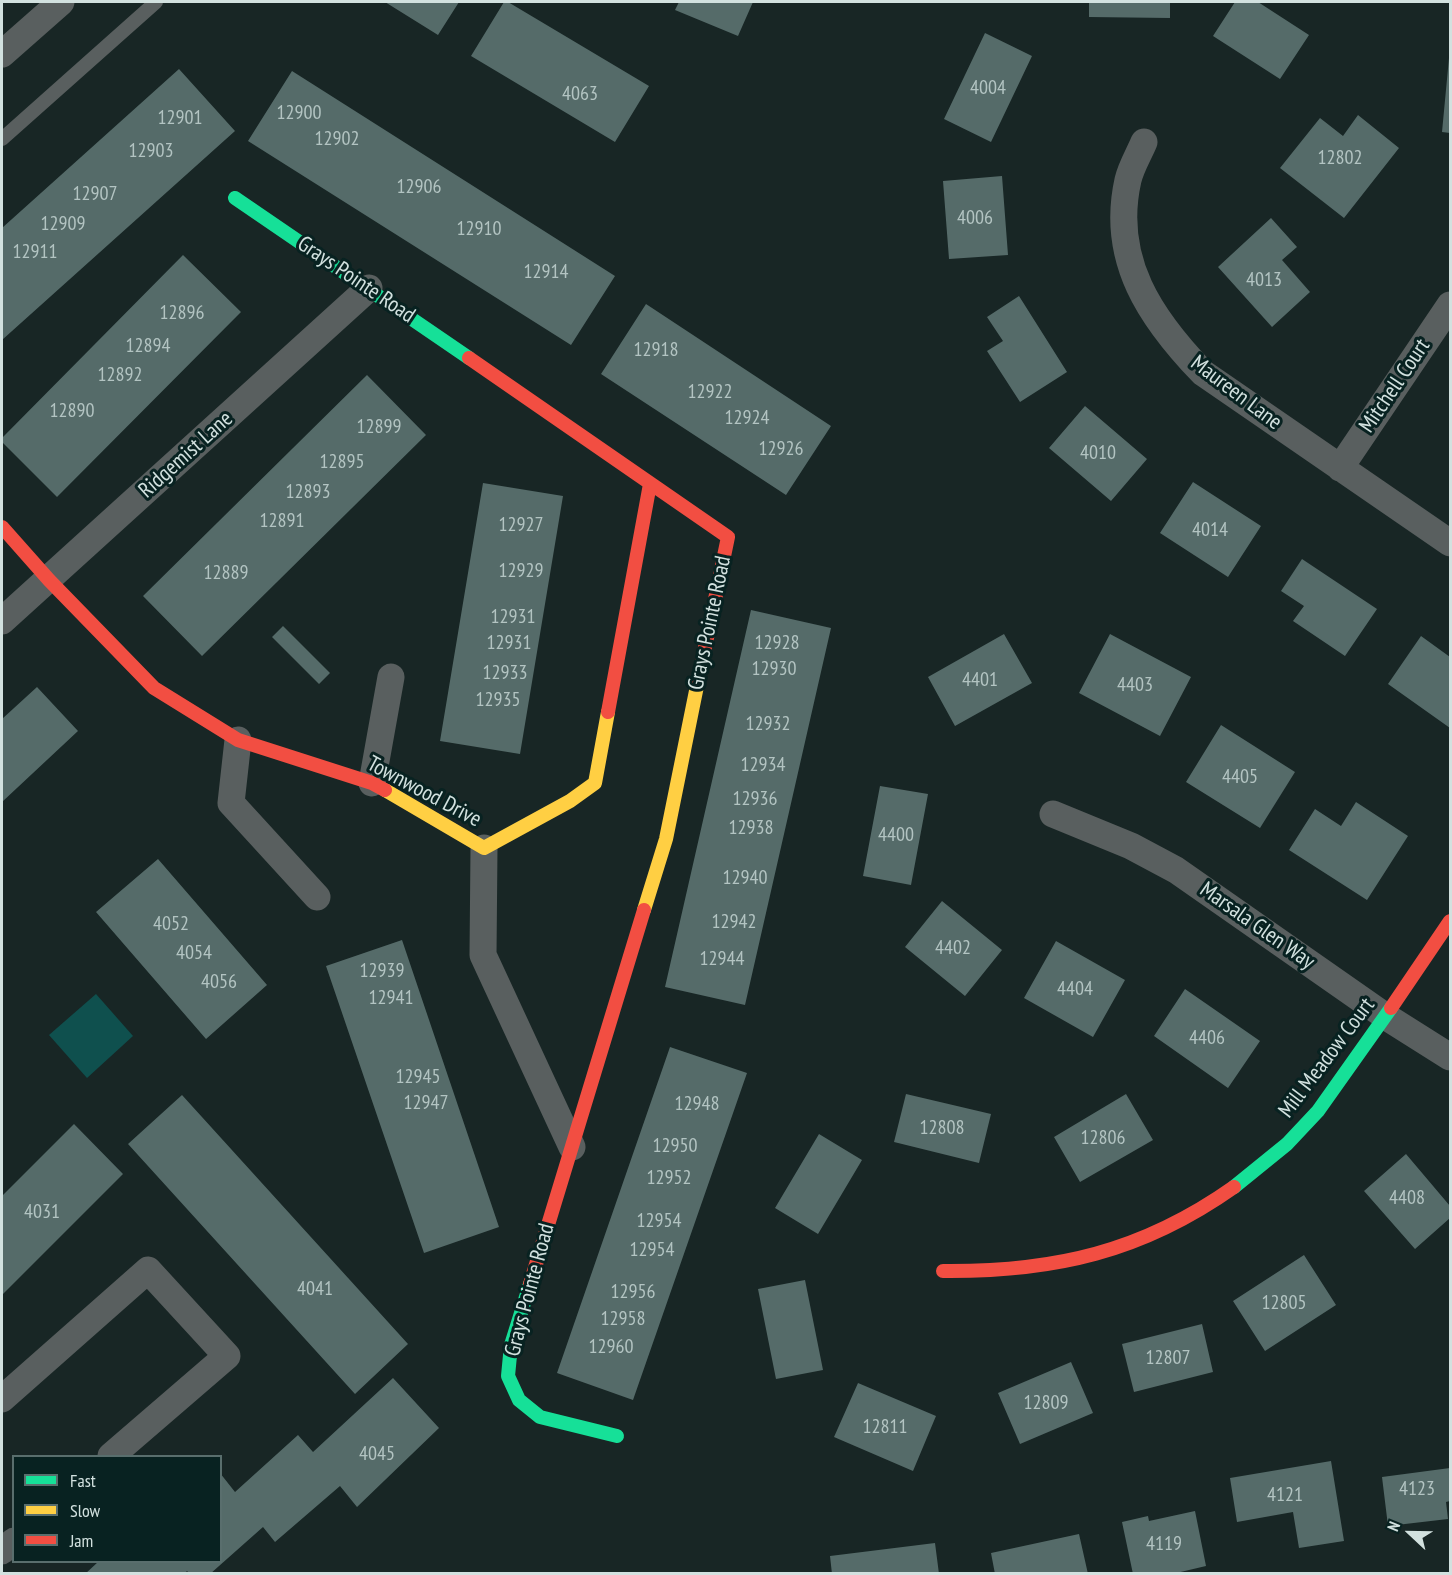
<!DOCTYPE html>
<style>
body{margin:0}
#map{position:relative;width:1452px;height:1575px;overflow:hidden;background:#182625;font-family:"PT Sans Narrow",sans-serif}
canvas{display:block}
.frame{position:absolute;inset:0;border:3px solid #d2e1df;pointer-events:none}
.legend{position:absolute;left:12px;top:1455px;width:210px;height:108px;box-sizing:border-box;background:#082221;border:2px solid #596e6d;margin:0;padding:8px 10px;list-style:none;font-size:18px;color:#d2e1df}
.legend li{display:flex;align-items:center;gap:12px;height:30px}
.legend b{width:30px;border:2px solid #596e6d}
.north{position:absolute;left:1380px;top:1503px;width:60px;height:60px;-webkit-text-stroke:4px #082221;paint-order:stroke;rotate:292deg;font-size:16px;font-weight:700;line-height:24px;text-align:center;color:#d2e1df}
.north::after{content:'';display:block;margin:auto;width:21px;height:27px;background:#d2e1df;clip-path:polygon(50% 0,100% 100%,50% 72%,0 100%)}
</style>
<div id="map">
<canvas width="1452" height="1575"></canvas>
<div class="frame"></div>
<ul class="legend">
<li><b style="height:8px;background:#16e098"></b>Fast</li>
<li><b style="height:8px;background:#ffcf43"></b>Slow</li>
<li><b style="height:8px;background:#f24e42"></b>Jam</li>
</ul>
<div class="north">N</div>
</div>
<script>
const g = document.querySelector('canvas').getContext('2d');
g.lineJoin = 'round';
function fillPath(path, color) { g.fillStyle = color; g.fill(path, 'evenodd'); }
function strokePath(path, color, width, dash) { g.strokeStyle = color; g.lineWidth = width; g.lineCap = dash ? 'butt' : 'round'; g.setLineDash(dash || []); g.stroke(path); }
function write(font, color, halo, rows, align = 'center') {
  g.font = font + ' "PT Sans Narrow",sans-serif'; g.lineWidth = 6; g.setLineDash([]); g.textBaseline = 'middle'; g.strokeStyle = halo; g.fillStyle = color; for (const [text, x, y, turn = 0] of rows) {
    g.save(); g.translate(x, y); g.rotate((+turn || 0) * Math.PI / 180); g.textAlign = isNaN(turn) ? turn : align; if (halo) g.strokeText(text, 0, 0); g.fillText(text, 0, 0); g.restore();
  }
}
const green = new Path2D(`
 M96,994L133,1036L87,1078L49,1035Z`);
const building = new Path2D(`
 M385,2H459L438,35Z
 M504,2H508L649,86L615,142L471,56Z
 M679,2H753L738,36L675,10Z
 M1089,2H1170V18L1089,17Z
 M1235,2H1258L1309,35L1280,79L1213,36Z
 M985,33L1032,56L991,142L944,119Z
 M1449,58H1450V133L1442,132Z
 M179,69L235,131L2,340V228Z
 M292,71L615,276L571,345L248,141Z
 M1358,115L1399,148L1344,218L1280,168L1320,118L1343,136Z
 M1002,176L1008,255L949,259L943,181Z
 M1271,218L1297,247L1282,260L1310,292L1272,327L1218,267Z
 M183,255L241,312L57,497L2,442V438Z
 M1019,296L1067,372L1020,402L987,351L1003,341L987,317Z
 M646,304L831,426L786,495L601,374Z
 M367,375L426,435L202,656L143,596Z
 M1085,406L1147,459L1111,501L1049,448Z
 M1193,482L1261,526L1228,577L1160,533Z
 M483,483L563,496L520,754L440,741Z
 M1302,559L1377,609L1345,656L1293,621L1304,606L1281,591Z
 M751,610L831,628L745,1005L665,987Z
 M283,626L330,673L319,684L272,637Z
 M1004,634L1032,683L955,726L928,677Z
 M1110,634L1191,677L1160,736L1079,693Z
 M1421,636L1450,657V728L1388,684Z
 M37,687L78,731L2,802V719Z
 M1221,725L1295,772L1260,828L1186,782Z
 M880,786L928,794L911,885L863,876Z
 M1356,802L1408,836L1367,900L1289,850L1315,809L1341,826Z
 M158,859L267,985L206,1039L96,912Z
 M942,901L1002,950L965,996L905,947Z
 M402,940L499,1227L424,1253L326,966Z
 M1056,941L1125,980L1093,1037L1024,998Z
 M1185,989L1260,1041L1228,1088L1154,1036Z
 M670,1047L747,1073L633,1400L557,1373Z
 M906,1094L991,1114L979,1163L894,1142Z
 M1126,1094L1153,1140L1080,1182L1054,1137Z
 M182,1095L408,1344L355,1394L128,1144Z
 M74,1124L123,1174L2,1295V1196Z
 M819,1134L862,1160L818,1234L775,1208Z
 M1406,1154L1450,1206V1218L1415,1249L1364,1191Z
 M1304,1255L1336,1305L1265,1351L1233,1301Z
 M805,1280L823,1370L776,1379L758,1289Z
 M1202,1324L1213,1372L1134,1392L1122,1344Z
 M1071,1362L1093,1413L1020,1444L998,1393Z
 M393,1378L439,1428L357,1507L340,1486L275,1542L263,1527L210,1574H190L187,1571L184,1574H85L98,1562H220V1473L235,1492L298,1435L313,1452Z
 M858,1383L936,1416L913,1471L834,1437Z
 M1331,1461L1344,1541L1299,1548L1293,1512L1237,1522L1230,1478Z
 M1450,1468V1501L1446,1502L1448,1519L1388,1526L1382,1477Z
 M1195,1511L1206,1566L1172,1574H1133L1122,1522L1148,1516L1149,1521Z
 M1079,1534L1088,1574H995L991,1553Z
 M935,1543L939,1574H832L830,1556Z`);
const lane = new Path2D(`
 M2,139L156,2`);
const street = new Path2D(`
 M2,54L61,2
 M1144,142C1139,154 1131,167 1128,180C1110,260 1151,319 1203,373L1450,543
 M1340,468L1450,305
 M2,621L369,288
 M238,740L231,803L317,897
 M372,783L391,677
 M1053,814L1131,846L1176,870L1385,1016L1450,1057
 M484,848L483,955L572,1147
 M2,1399L148,1270L227,1356L111,1456
 M2,1551L14,1541`);
const fast = new Path2D(`
 M235,198L469,358
 M1234,1187L1287,1144L1318,1111L1391,1008
 M530,1284L511,1345L508,1376L519,1400L540,1417L617,1436`);
const slow = new Path2D(`
 M385,790L484,848L570,801L595,783L608,712
 M644,910L666,839L698,681`);
const jam = new Path2D(`
 M469,358L728,537L698,681
 M2,527L49,580L154,688L238,740L372,783L385,790
 M608,712L650,484
 M1391,1008L1450,921
 M943,1271C1054,1272 1142,1252 1234,1187
 M530,1284L644,910`);
const numberNames = [
 ["4004",988,88],
 ["4063",580,94],
 ["12900",299,113],
 ["12901",180,118],
 ["12902",337,139],
 ["12903",151,151],
 ["12802",1340,158],
 ["12906",419,187],
 ["12907",95,194],
 ["4006",975,218],
 ["12909",63,224],
 ["12910",479,229],
 ["12911",35,252],
 ["12914",546,272],
 ["4013",1264,280],
 ["12896",182,313],
 ["12894",148,346],
 ["12918",656,350],
 ["12892",120,375],
 ["12922",710,392],
 ["12890",72,411],
 ["12924",747,418],
 ["12899",379,427],
 ["12926",781,449],
 ["4010",1098,453],
 ["12895",342,462],
 ["12893",308,492],
 ["12891",282,521],
 ["12927",521,525],
 ["4014",1210,530],
 ["12929",521,571],
 ["12889",226,573],
 ["12931",513,617],
 ["12931",509,643],
 ["12928",777,643],
 ["12930",774,669],
 ["12933",505,673],
 ["4401",980,680],
 ["4403",1135,685],
 ["12935",498,700],
 ["12932",768,724],
 ["12934",763,765],
 ["4405",1240,777],
 ["12936",755,799],
 ["12938",751,828],
 ["4400",896,835],
 ["12940",745,878],
 ["12942",734,922],
 ["4052",171,924],
 ["4402",953,948],
 ["4054",194,953],
 ["12944",722,959],
 ["12939",382,971],
 ["4056",219,982],
 ["4404",1075,989],
 ["12941",391,998],
 ["4406",1207,1038],
 ["12945",418,1077],
 ["12947",426,1103],
 ["12948",697,1104],
 ["12808",942,1128],
 ["12806",1103,1138],
 ["12950",675,1146],
 ["12952",669,1178],
 ["4408",1407,1198],
 ["4031",42,1212],
 ["12954",659,1221],
 ["12954",652,1250],
 ["4041",315,1289],
 ["12956",633,1292],
 ["12805",1284,1303],
 ["12958",623,1319],
 ["12960",611,1347],
 ["12807",1168,1358],
 ["12809",1046,1403],
 ["12811",885,1427],
 ["4045",377,1454],
 ["4123",1417,1489],
 ["4121",1285,1495],
 ["4119",1164,1544]
];
const streetNames = [
 ["Grays Pointe Road",356,280,34],
 ["Mitchell Court",1395,386,-56],
 ["Maureen Lane",1236,393,37],
 ["Ridgemist Lane",186,455,-42],
 ["Grays Pointe Road",710,623,-78],
 ["Townwood Drive",424,792,28],
 ["Marsala Glen Way",1257,926,35],
 ["Mill Meadow Court",1327,1058,-53],
 ["Grays Pointe Road",530,1290,-75]
];
fillPath(green, '#0f504e');
fillPath(building, '#556b69');
strokePath(lane, '#595f5f', 14);
strokePath(street, '#595f5f', 27);
strokePath(fast, '#16e098', 14);
strokePath(slow, '#ffcf43', 14);
strokePath(jam, '#f24e42', 14);
write('20px', '#b3c4c2', null, numberNames);
write('22px', '#d2e1df', '#082221', streetNames);
</script>
